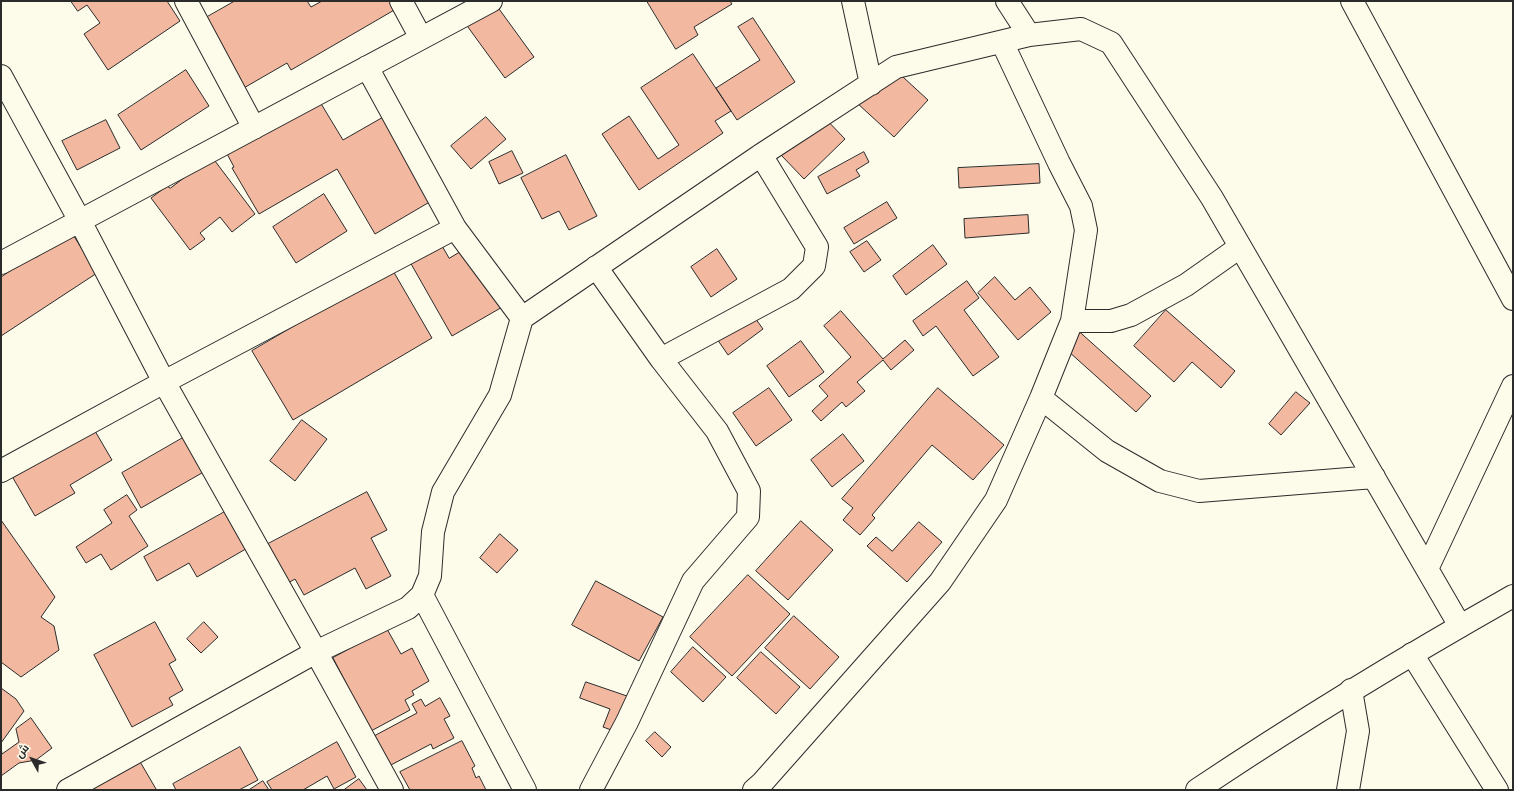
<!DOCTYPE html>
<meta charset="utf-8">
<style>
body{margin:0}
#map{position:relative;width:1514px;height:791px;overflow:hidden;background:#fdfbea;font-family:"Alegreya Sans",Cairo,sans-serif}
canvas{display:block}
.frame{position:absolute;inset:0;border:2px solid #2b2b2b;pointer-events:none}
.north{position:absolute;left:12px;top:739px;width:40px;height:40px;-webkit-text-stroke:3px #fdfbea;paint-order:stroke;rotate:310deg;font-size:11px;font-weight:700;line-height:16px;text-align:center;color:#2b2b2b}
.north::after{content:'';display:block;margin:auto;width:14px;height:18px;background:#2b2b2b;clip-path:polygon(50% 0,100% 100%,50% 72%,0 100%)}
</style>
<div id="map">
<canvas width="1514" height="791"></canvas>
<div class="frame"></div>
<div class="north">ش</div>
</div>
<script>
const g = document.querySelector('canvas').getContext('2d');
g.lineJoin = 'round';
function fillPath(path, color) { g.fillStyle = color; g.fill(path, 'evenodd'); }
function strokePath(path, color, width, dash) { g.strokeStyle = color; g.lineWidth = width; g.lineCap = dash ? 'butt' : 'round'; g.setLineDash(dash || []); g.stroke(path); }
const building = new Path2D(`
 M71,1H167L180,21L108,70L84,34L100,23L87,5L78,11Z
 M235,1H307L311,7L322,1H391L396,9L291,70L287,63L242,89L202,20Z
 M647,1H730L732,4L694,27L698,35L676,49Z
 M494,2L534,57L505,78L465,23Z
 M753,18L795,82L737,120L716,88L760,60L738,27Z
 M693,54L731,111L715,121L723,133L639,190L602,134L629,116L658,159L679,145L641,88Z
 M891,66L928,100L894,137L857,103Z
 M186,70L209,106L141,150L118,115Z
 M317,97L343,140L399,108L433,200L375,234L337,169L259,214L232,168L234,167L225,150Z
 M822,115L845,139L804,179L781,155Z
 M486,117L506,139L471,169L451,146Z
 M106,120L120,148L77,170L62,141Z
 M512,151L523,173L499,184L489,162Z
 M864,152L869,162L856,170L860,176L827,194L818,177Z
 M566,155L597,216L569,230L559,211L542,219L521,178Z
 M212,157L255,214L232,232L220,217L200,233L205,239L190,250L151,198L167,186L170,188Z
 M1039,164L1040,183L959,188L958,168Z
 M324,194L347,231L296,263L273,227Z
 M887,202L897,218L854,244L844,228Z
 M1028,215L1029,233L965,238L964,219Z
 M72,233L97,273L1,336V277L35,254L36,257Z
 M867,241L881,260L864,272L850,252Z
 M477,242L511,302L452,336L410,262L441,244L449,258Z
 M933,245L947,264L906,295L893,276Z
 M717,249L737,279L711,297L691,267Z
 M392,269L432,338L293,420L252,351Z
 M995,277L1015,300L1030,287L1051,312L1018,340L978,293Z
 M967,281L979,298L964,310L999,357L973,376L936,326L923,336L913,321Z
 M1166,310L1235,371L1221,388L1192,362L1174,382L1134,346Z
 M750,311L763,329L728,355L715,336Z
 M841,311L883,359L905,340L914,350L891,370L883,360L857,382L865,391L846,407L842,402L821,421L812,411L828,396L819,386L851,357L824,326Z
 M1073,326L1151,396L1136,412L1058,342Z
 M801,341L824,372L789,397L767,366Z
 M769,388L792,420L756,446L733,413Z
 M938,388L1004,445L973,480L932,445L872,515L875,518L860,535L843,520L853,508L842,499Z
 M1296,392L1310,403L1281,435L1269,424Z
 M302,420L327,439L295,481L270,461Z
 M95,431L112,460L70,485L75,493L35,516L13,478Z
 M843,434L864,461L832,487L811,460Z
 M188,435L207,470L141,508L122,473Z
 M367,492L387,530L371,538L391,576L366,589L355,568L304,595L295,579L288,583L268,544Z
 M127,495L137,510L129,516L148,546L111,570L101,554L86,563L76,547L112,523L104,510Z
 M230,509L251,546L197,577L189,563L157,581L144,557Z
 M1,520L55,597L41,617L54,626L59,650L21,677L1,662Z
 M801,521L833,550L788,600L756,571Z
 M919,522L942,542L907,582L867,546L876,537L892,551Z
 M500,534L518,550L497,573L480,558Z
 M748,575L790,614L732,676L690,637Z
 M596,581L663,617L639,661L572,625Z
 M794,616L839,657L810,689L765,648Z
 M155,622L176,660L169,664L183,690L169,698L173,705L132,727L94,655Z
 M204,622L218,637L201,653L187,639Z
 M387,629L401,654L412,648L429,681L412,691L414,695L405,700L410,710L371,731L333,658Z
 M693,647L726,677L703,702L671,672Z
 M761,652L800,687L776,714L737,678Z
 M586,682L627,696L614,731L603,727L610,709L580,698Z
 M1,688L16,699L24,711L1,743Z
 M440,698L450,716L444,719L454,738L433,749L431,744L389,766L374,736L417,713L412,704L421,699L425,706Z
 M31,718L52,748L36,760L19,763L1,776V748L2,754L19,742L16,729Z
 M655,732L671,747L662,757L646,741Z
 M462,741L475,766L472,768L476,778L479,776L486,790H410L400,772Z
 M337,742L356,777L334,789L327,776L303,790H272L267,782Z
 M240,747L258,780L239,790H176L173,784Z
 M132,748L156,789L155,790H61Z
 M359,779L367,790H344Z
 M263,781L269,790H249Z`);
const minor = new Path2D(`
 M186,1L254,128
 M401,1L421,38
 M853,1L871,84
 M1007,1L1029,35
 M1352,1L1513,299
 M367,67L455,228L522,318L761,155L896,67L1029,35L1081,29L1111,43L1212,198L1460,626
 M1,76L80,221L164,382L316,652L392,790
 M1,263L491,1
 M1072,321H1111L1131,315L1186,285L1240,247
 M661,359L791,289L814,266L817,247L761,155
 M1041,398L1107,451L1160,481L1199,491L1374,477
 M1,471L164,382L455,228
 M1427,569L1513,386
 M422,595L525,790
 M1412,654L1497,790
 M68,790L316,652L408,608L422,595L430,576L433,532L443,492L500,395L522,318
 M591,790L627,722L693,581L748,517L749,491L717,431L661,359L596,267
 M754,790L762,783L940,582L996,500L1041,398L1072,321L1086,230L1081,206L1059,163L1002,42
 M1348,790L1358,731L1351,690`);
const major = new Path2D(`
 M1197,790C1300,721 1405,657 1513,596`);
fillPath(building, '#f2b8a0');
strokePath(building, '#2b2b2b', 1);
strokePath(minor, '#2b2b2b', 24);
strokePath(major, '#2b2b2b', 24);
strokePath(minor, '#fdfbea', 22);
strokePath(major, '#fdfbea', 22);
</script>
